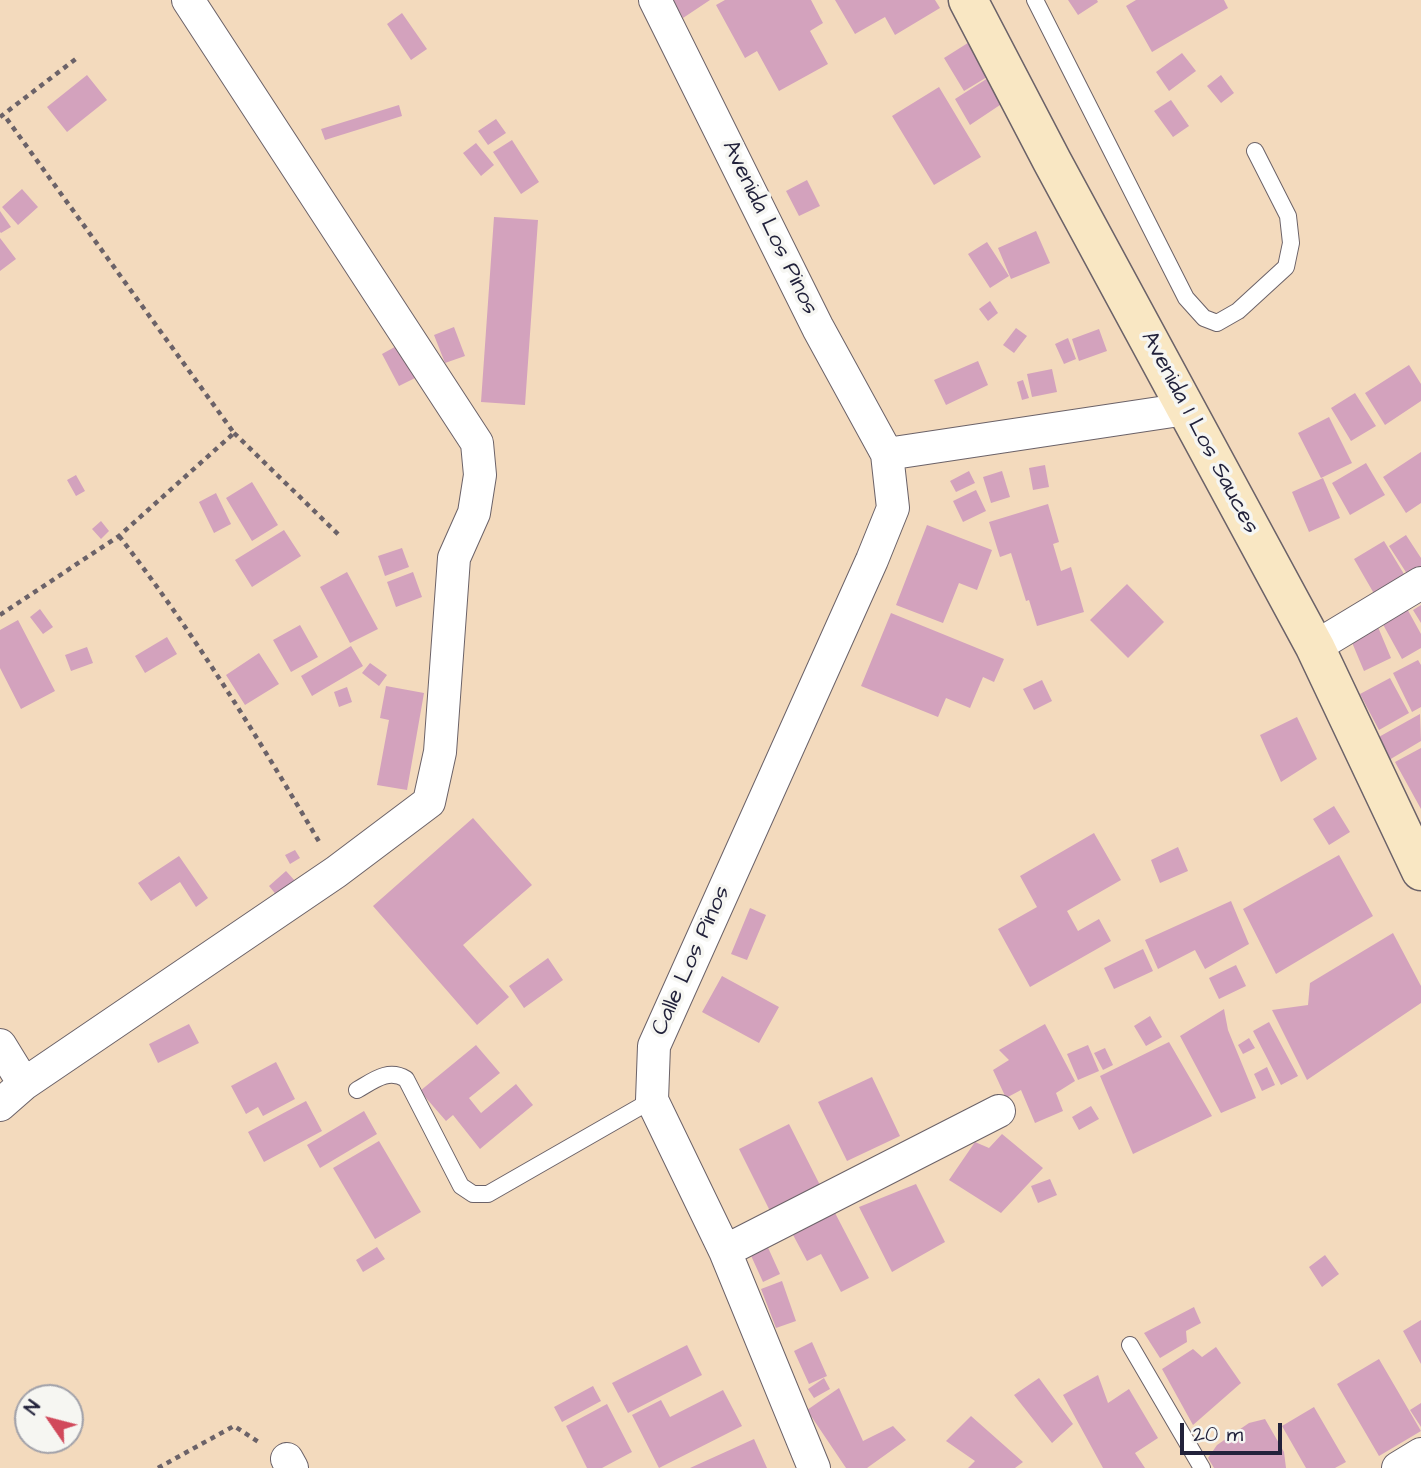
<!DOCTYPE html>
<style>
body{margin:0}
#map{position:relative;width:1421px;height:1468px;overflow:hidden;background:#f3dabd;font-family:"Architects Daughter",sans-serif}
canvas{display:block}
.north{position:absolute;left:14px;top:1384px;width:70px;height:70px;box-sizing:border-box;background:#f6f6f2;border:2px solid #a1a1a9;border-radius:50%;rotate:305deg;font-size:19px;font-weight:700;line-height:28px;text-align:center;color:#22223b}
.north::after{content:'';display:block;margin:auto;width:24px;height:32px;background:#d1495b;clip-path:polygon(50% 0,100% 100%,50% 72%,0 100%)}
.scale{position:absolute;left:1180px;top:1423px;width:102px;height:32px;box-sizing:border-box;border:4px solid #22223b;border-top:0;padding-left:9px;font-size:21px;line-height:24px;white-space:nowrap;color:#22223b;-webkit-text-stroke:5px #f6f6f2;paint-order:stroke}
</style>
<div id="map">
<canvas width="1421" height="1468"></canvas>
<div class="north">N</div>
<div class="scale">20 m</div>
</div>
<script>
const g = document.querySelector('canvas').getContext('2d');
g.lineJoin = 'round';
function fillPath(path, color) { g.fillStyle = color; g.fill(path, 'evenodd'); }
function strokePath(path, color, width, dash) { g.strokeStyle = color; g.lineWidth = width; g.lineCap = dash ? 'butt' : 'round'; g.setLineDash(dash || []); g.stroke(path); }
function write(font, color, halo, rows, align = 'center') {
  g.font = font + ' "Architects Daughter",sans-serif'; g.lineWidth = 7; g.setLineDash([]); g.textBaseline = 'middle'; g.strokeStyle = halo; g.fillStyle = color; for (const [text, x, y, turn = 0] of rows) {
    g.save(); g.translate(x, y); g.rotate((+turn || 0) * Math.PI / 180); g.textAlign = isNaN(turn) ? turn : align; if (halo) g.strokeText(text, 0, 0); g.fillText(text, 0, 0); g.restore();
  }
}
const building = new Path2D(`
 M672,0H710L683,18Z
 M725,0H811L823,23L810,31L828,64L779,91L757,51L745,58L716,5Z
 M835,0H935L940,8L895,35L885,17L855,34Z
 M1068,0H1097L1098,2L1078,15Z
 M1136,0H1224L1228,8L1152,52L1126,6Z
 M402,13L427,49L411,60L387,24Z
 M971,41L992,74L964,91L944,58Z
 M1182,53L1196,71L1169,91L1156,72Z
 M87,75L107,100L67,132L47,107Z
 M1221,75L1234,93L1221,103L1207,86Z
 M988,78L1003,103L970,125L955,99Z
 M939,87L981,157L934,185L892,116Z
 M1171,100L1189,126L1173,137L1154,111Z
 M399,105L402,116L325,140L321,129Z
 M496,119L506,133L488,145L478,131Z
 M512,140L539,182L521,194L493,152Z
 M476,143L494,165L481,176L463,153Z
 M807,180L820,206L799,216L786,191Z
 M22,189L38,207L18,225L2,207Z
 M0,211L11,227L1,233L0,232Z
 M494,217L538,220L525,405L481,402Z
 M1036,231L1050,263L1011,279L998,248Z
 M0,238L16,259L0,271Z
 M987,242L1009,276L990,288L968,254Z
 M990,301L998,313L988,321L979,309Z
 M454,327L465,356L445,363L434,335Z
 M1016,328L1027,336L1014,353L1003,345Z
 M1099,329L1107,351L1079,361L1072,339Z
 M1068,338L1076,359L1064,364L1055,344Z
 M402,343L419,376L399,386L382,354Z
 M978,361L988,385L946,405L934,380Z
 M1409,365L1421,384V401L1385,425L1365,393Z
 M1052,369L1057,392L1032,397L1027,374Z
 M1023,380L1029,398L1022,400L1017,382Z
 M1355,393L1376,426L1351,441L1331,408Z
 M1329,417L1352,463L1321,478L1298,433Z
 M1421,452V503L1406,513L1383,477Z
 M1366,463L1385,495L1350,515L1332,483Z
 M1045,465L1049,487L1033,490L1029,468Z
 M969,471L975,483L956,492L950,481Z
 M1002,471L1010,497L991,503L983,477Z
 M76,475L85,491L76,496L67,480Z
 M1323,478L1340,518L1309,532L1292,492Z
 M252,482L278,525L252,541L226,498Z
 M976,490L986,511L963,522L953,501Z
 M216,493L231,524L214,533L199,502Z
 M1048,504L1059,542L1053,544L1061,571L1071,567L1084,612L1037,626L1029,600L1026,601L1011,553L1000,557L989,522Z
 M101,521L109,531L101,539L92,529Z
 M927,525L992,550L977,590L959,583L943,623L896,605Z
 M284,530L301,556L252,587L235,560Z
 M1406,535L1421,558V577L1413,583L1389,546Z
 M1384,541L1407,579L1376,597L1354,559Z
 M402,548L409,567L385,576L378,556Z
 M347,572L378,629L350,643L320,587Z
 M413,572L422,597L396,607L387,582Z
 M1127,584L1164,622L1128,658L1090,620Z
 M1405,605L1421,634V648L1402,659L1380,619Z
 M1421,605V623L1413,610Z
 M40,609L53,627L43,634L30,617Z
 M891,613L1004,659L994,682L983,677L970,708L946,698L938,717L861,686Z
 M18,620L55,691L21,709L0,668V630Z
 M1375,620L1391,658L1364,671L1348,633Z
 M300,625L318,657L291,672L273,640Z
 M167,637L177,654L145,673L135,656Z
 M351,646L363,666L312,696L301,676Z
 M87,647L93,663L71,671L65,655Z
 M259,653L279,684L245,705L226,675Z
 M1418,660L1421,665V707L1412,712L1393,673Z
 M370,663L387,675L379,686L362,673Z
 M1390,678L1409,713L1379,730L1360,694Z
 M1042,680L1052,701L1034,710L1023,689Z
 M386,686L424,693L407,790L377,785L389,720L380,718Z
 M347,687L352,702L339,707L334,692Z
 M1420,714L1421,741L1389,760L1377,738Z
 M1297,717L1317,759L1281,782L1260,735Z
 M1421,748V809L1395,762Z
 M1334,806L1350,832L1329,845L1313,819Z
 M473,818L532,885L463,945L509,997L477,1025L373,906Z
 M1094,833L1121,880L1067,911L1078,931L1099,919L1111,941L1030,987L998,929L1037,907L1020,876Z
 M1178,847L1188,871L1160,883L1151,860Z
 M295,850L300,858L290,864L285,855Z
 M1339,855L1373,916L1276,974L1243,909Z
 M179,856L208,898L196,907L180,882L151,901L138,883Z
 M286,871L296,882L278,897L269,886Z
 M1231,901L1249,944L1205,969L1195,950L1158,969L1145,940Z
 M750,908L766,915L747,960L731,954Z
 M1393,933L1421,986V1003L1307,1080L1272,1010L1308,1005L1310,983Z
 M1143,949L1153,971L1114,989L1104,968Z
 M548,958L563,980L524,1008L509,986Z
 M1236,965L1246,986L1219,999L1209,978Z
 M722,976L779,1007L759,1043L702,1012Z
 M1224,1009L1228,1030L1256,1098L1221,1113L1180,1036Z
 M1150,1016L1162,1037L1146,1046L1134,1026Z
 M1269,1022L1298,1076L1281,1085L1253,1031Z
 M189,1024L199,1043L158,1063L149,1044Z
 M1045,1024L1075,1081L1056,1093L1063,1111L1035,1123L1021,1090L1006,1098L993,1070L1009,1060L999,1050Z
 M1249,1038L1255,1048L1243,1054L1238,1045Z
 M1169,1042L1212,1116L1133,1154L1100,1076Z
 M476,1045L500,1073L469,1098L481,1113L516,1084L533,1105L480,1149L453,1115L446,1121L420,1091Z
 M1088,1045L1099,1071L1078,1080L1067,1054Z
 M1105,1048L1113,1065L1103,1070L1094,1053Z
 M276,1062L295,1099L263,1116L258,1107L246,1114L231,1086Z
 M1267,1067L1275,1085L1262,1091L1254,1074Z
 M872,1077L900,1136L847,1161L818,1102Z
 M306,1101L322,1131L264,1162L248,1132Z
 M1091,1106L1099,1119L1079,1130L1072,1117Z
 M364,1111L377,1134L320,1168L307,1145Z
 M789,1124L823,1191L773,1217L739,1149Z
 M1002,1134L1043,1168L1001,1213L949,1180L975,1142L989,1148Z
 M379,1141L421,1212L375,1239L333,1168Z
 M1050,1179L1057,1195L1038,1203L1031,1186Z
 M916,1184L945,1242L892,1272L859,1207Z
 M834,1211L869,1278L841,1292L821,1254L807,1261L792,1233Z
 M765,1241L780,1274L763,1282L748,1249Z
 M377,1247L385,1259L363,1272L356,1260Z
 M1325,1255L1339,1274L1322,1287L1309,1267Z
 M782,1281L796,1321L776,1328L761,1289Z
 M1194,1307L1201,1323L1186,1331L1187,1342L1160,1358L1144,1333Z
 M1421,1320V1364L1403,1331Z
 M812,1342L827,1376L809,1384L794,1351Z
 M687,1345L702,1375L628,1413L612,1383Z
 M1216,1347L1241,1383L1193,1425L1162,1369L1193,1349L1202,1357Z
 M1379,1359L1421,1431L1379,1456L1337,1384Z
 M1098,1375L1108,1403L1129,1389L1158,1438L1135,1453L1145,1468H1103L1063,1395Z
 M824,1378L830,1389L814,1398L808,1389Z
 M1039,1378L1073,1424L1052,1443L1014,1395Z
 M593,1386L601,1401L562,1422L554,1407Z
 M839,1388L863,1441L893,1426L906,1440L867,1468H846L807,1410Z
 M723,1390L742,1426L659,1468L632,1415L661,1400L670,1417Z
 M1421,1403V1427L1410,1410Z
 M607,1404L632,1452L602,1468H587L566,1426Z
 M1314,1407L1346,1462L1335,1468H1306L1282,1426Z
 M971,1416L1023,1462L1015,1468H968L975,1461L946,1441Z
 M1265,1419L1284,1452L1286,1468H1214L1208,1458L1217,1445L1249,1423Z
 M754,1439L767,1468H690Z`);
const path = new Path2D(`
 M0,117L77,58
 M234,433L339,535
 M119,536C195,634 258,738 321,845
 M0,615L119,536L234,433L4,115
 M158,1468L234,1426L260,1443`);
const lane = new Path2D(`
 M1035,0L1186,298L1204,318L1217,323L1238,311L1286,267L1291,243L1288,216L1255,151
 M357,1090C373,1081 388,1068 406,1079L461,1186L473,1194H488L652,1100
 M1130,1345L1202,1468`);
const street = new Path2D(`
 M655,0L818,328L887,454L893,508L872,560L654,1046L652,1100L725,1251L814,1468
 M887,454L1186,409
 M1315,647L1421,583
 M0,1045L24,1084
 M0,1105L24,1084L336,872L429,802L440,752L454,558L474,513L480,475L477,443L188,0
 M725,1251L999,1111
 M287,1459L292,1468
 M1398,1468L1421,1454`);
const secondary = new Path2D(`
 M968,0L1052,161L1315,647L1421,871`);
const streetNames = [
 ["Avenida Los Pinos",769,228,64],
 ["Avenida 1 Los Sauces",1199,433,62],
 ["Calle Los Pinos",692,961,-66]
];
fillPath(building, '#d3a2bd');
strokePath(lane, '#6b6268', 18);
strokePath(street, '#6b6268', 34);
strokePath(secondary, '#6b6268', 41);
strokePath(path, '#6b6268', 4.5, [5, 5]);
strokePath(lane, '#fff', 16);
strokePath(street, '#fff', 32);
strokePath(secondary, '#f9e7c3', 38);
write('23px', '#22223b', '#f6f6f2', streetNames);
</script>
